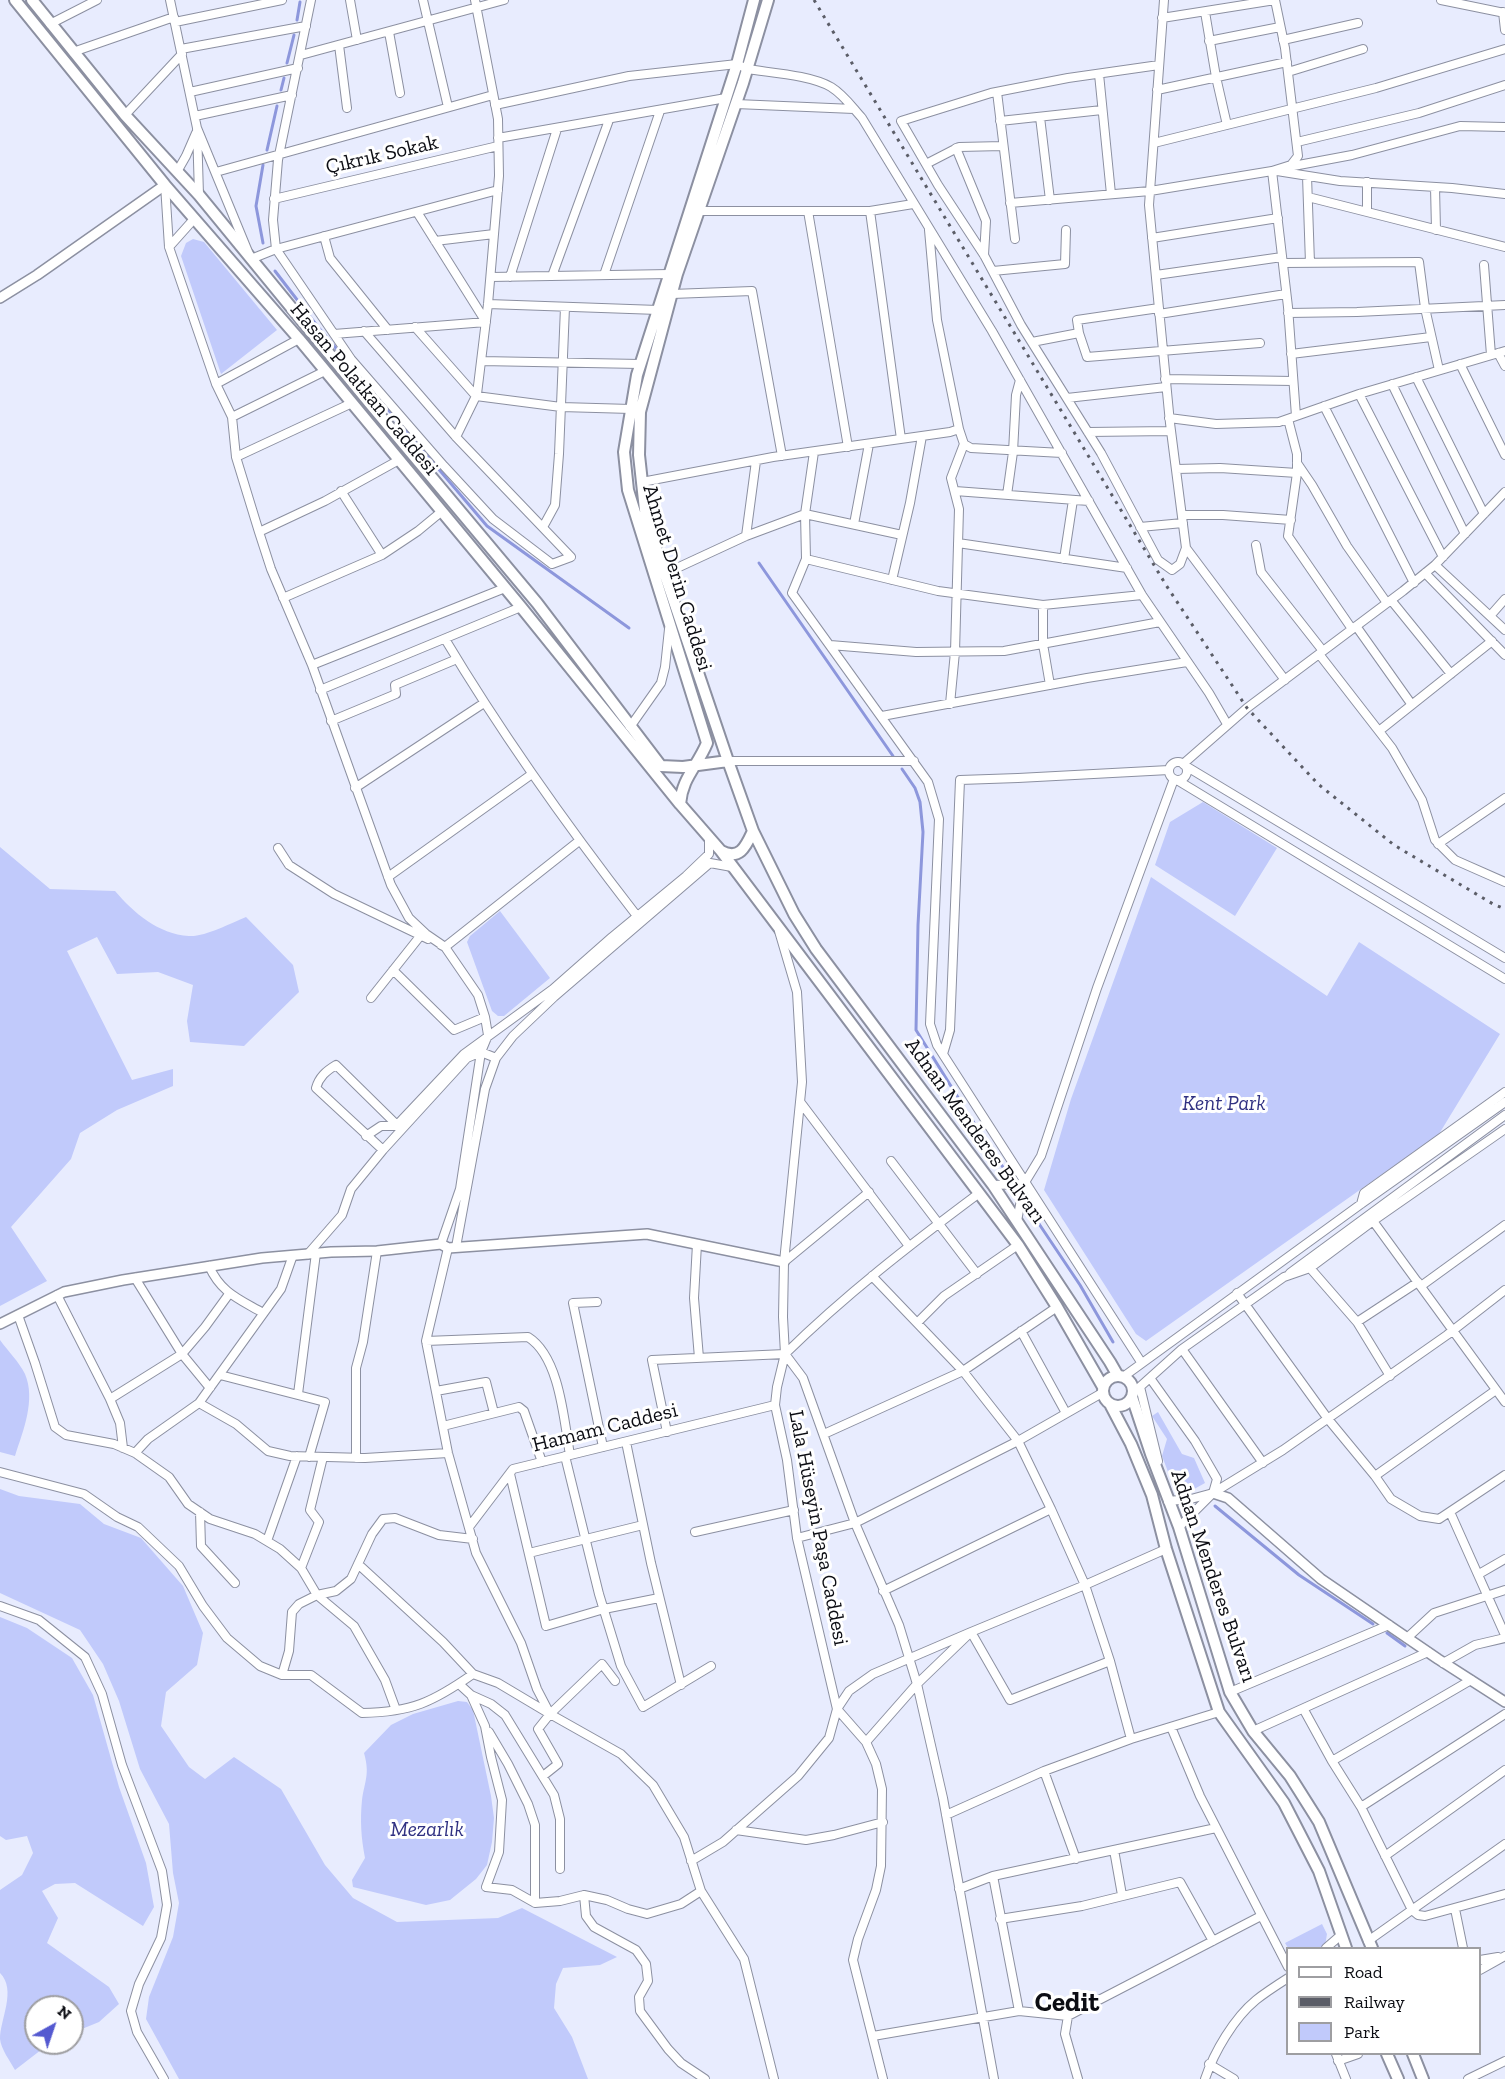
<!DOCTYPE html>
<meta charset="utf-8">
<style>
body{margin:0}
#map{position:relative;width:1505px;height:2079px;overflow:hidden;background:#e8ecfe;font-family:"Zilla Slab",serif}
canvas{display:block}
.legend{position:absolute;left:1286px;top:1947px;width:195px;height:108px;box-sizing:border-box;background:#fff;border:2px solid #9e9ea1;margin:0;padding:8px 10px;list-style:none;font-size:18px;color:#0c0d13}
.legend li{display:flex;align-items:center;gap:12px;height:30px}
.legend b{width:30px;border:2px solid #9e9ea1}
.north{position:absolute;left:24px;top:1995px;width:60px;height:60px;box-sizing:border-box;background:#fff;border:2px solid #9e9ea1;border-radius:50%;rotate:40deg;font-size:16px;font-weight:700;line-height:24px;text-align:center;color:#0c0d13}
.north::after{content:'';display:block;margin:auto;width:21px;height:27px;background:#5459d0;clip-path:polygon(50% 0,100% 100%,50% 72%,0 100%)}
</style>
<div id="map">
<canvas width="1505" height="2079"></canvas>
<ul class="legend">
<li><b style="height:8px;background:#fff"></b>Road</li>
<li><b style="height:8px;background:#5b5d67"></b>Railway</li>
<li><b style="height:16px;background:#c1cafb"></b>Park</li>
</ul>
<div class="north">N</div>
</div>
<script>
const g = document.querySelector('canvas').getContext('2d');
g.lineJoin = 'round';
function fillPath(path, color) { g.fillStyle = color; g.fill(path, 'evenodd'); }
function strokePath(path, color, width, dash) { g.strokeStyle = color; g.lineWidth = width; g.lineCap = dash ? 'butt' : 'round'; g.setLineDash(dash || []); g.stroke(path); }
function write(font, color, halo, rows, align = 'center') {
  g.font = font + ' "Zilla Slab",serif'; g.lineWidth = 6; g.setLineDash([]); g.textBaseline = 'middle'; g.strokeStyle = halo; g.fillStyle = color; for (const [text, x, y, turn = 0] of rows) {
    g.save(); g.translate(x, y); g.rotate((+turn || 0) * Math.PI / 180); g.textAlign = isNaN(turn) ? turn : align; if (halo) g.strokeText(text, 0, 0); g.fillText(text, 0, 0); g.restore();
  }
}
const green = new Path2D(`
 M193,239L204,242L277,330L221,374L181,256L186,243Z
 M1203,802L1277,848L1235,916L1155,865L1170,822Z
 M0,847L50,889L115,891C134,913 158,934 189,936C205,937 231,923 246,917L293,965L299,992L244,1046L190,1042L187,1021L193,985L158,972L117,974L97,937L67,951L132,1080L173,1069V1086L117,1110L80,1133L71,1159L11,1227L47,1281L0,1306Z
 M1151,877L1327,996L1359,942L1500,1034L1439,1134L1146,1341L1136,1334L1044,1190L1071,1099Z
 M500,911L550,978L504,1016H498L492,1011L467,942L470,936Z
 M0,1340C8,1351 19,1362 25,1374C36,1400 23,1431 15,1456L0,1452Z
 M1158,1412L1182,1454L1194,1458L1205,1483L1178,1498L1162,1456L1167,1439L1152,1416Z
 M0,1489L19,1496L80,1504L104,1524L141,1538L183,1586L203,1633L197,1665L166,1692L161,1726L189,1767L205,1779L234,1757L281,1789L325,1865L353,1898L397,1922L498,1918L522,1908L617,1957L600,1965L563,1968L556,1984L554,2008L572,2037L588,2079H179L146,2019L149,1997L173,1937L179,1903L173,1873L169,1824L140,1769L119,1701L103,1664L80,1630L0,1593Z
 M0,1617L27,1628L72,1658L93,1695L119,1787L146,1863L154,1907L143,1926L75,1883L55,1884L42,1891L58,1918L47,1943L109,1987L119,2004L99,2022L72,2033V2007H36V2043H50L15,2070C10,2061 1,2049 0,2039C0,2019 17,1990 0,1973V1890L22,1875L33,1853L27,1836L6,1840L0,1836Z
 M458,1701L467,1702L473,1710L491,1796L494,1818L492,1842L487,1865L476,1879L450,1900L426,1905L353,1887L352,1880L365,1858C361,1838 360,1820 362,1800C365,1780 370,1774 364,1753L391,1725L413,1714Z
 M1322,1924L1327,1934L1325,1946L1318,1948H1288L1285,1943Z`);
const stream = new Path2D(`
 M297,20L300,2
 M287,63L294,35
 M281,90L284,78
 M267,150L277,106
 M263,165L256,206L263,243
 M275,271L318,327L487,526L629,628
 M759,563L893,756
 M902,769L915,788L920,802L923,832L918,925L916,1030L959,1099
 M967,1112L1010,1178
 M1025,1203L1080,1285L1113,1342
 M1215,1506L1299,1575L1373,1624
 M1387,1633L1405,1646`);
const minor = new Path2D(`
 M170,0L197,128L199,195
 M311,0L278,160L273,220L276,249L351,359L444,466L493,519L552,564L571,557L456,437L364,331
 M350,0L357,40
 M423,0L448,107
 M1164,0L1149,205L1170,423L1186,548L1285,680
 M1441,0L1505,13
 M1205,12L1216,77L1227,125
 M1503,12L1505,30
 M1162,18L1275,0
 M175,22L282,0
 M50,24L97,0
 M389,32L400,93
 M1283,40L1358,23
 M1209,41L1280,27
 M339,45L347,108
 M181,49L306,26
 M73,52L174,17
 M301,55L504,0
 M1159,65L1068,78L991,93L901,121L938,185L984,255L1021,325L1101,453L1158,560L1172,570L1180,564L1186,548
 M1288,72L1363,49
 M1099,74L1111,194
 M1157,90L1287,62
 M190,92L298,68
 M997,92L1015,239
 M736,104L854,109
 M495,105L629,76L737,64L747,69C772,73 810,75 831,87C844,95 852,107 862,118L992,331L1142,595L1209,693L1227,724
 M125,115L182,54
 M195,116L292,95
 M1040,117L1050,200
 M1000,121L1102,110
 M197,128L251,259L276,249L498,190
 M498,138L726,98
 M1297,142L1419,113L1505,85
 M1154,143L1376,88L1505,49
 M956,148L986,221L984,255
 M926,164L959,147L1003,146
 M1288,167L1352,155L1460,126L1505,127
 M178,170L186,156L196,133
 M1272,171L1288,307L1296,416
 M1277,171L1340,181L1452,188L1505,194
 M216,172L493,95
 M1307,176L1310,263
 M165,185L169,247L216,384L232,417L236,457L259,532L271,569L312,665L391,885L409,918L426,934L445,947L478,995L485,1017L488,1035L481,1052L460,1189L441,1244
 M1435,187L1436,230
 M1308,197L1505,247
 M274,199L498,146
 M1010,203L1150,191L1272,171L1291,165L1298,156L1285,48L1275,0
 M699,211H870L913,204
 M808,211L848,447
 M870,211L901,439
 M1367,212V182
 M324,236L330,258L388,330
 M1152,238L1278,218
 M435,241L494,234
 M169,247L194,219
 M1283,263L1419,262L1425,308L1439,370
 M1484,265L1491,355
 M993,271L1065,264L1066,230
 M604,275L660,111
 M1156,275L1282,257
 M552,276L609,120
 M491,277L670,274
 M510,277L557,129
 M672,294L752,291L782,456
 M488,304L658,310
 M1288,313L1357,312L1505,305
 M1159,314L1286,294
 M415,327L476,396L561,407L631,409
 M1079,333L1087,357L1260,343
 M334,334L486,322L417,212
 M1032,342L1079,333L1077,320L1159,308
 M1498,353L1505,366
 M1291,354L1431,337
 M481,361L640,364
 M1460,364L1505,455
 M1416,377L1484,514
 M1165,379L1293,381
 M216,384L299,339
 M1392,384L1465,534
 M1359,394L1443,557
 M1067,398L1166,387
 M1324,406L1414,583
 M232,417L325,371
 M1169,418L1216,424L1279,422L1359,394L1505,351
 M1288,419L1297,454V473L1288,536L1352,629
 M959,429L964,444L971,448L1062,453
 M1088,432L1171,431
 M456,437L477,394L488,304L499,176L498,119L475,0
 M236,457L352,403
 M1297,463L1312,485L1347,546L1387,603
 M1176,469L1220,468L1297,473
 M642,482L773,457L950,432L959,429L937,320L929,230
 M341,491L382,555
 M955,491L1089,501
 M1007,495L1013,452L1016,395L1020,380
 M1182,515H1223L1291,520
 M854,524L869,444
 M543,527L555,505L559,454L565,307
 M1140,527L1183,523
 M259,532L325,501L399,460
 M902,535L805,514L806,559L938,591L1043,605L1142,595
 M746,536L756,461
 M958,543L1127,568
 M1256,545L1261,572L1323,651
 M806,559L792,593L928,782L939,819L930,1024L937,1045L1141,1362
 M1064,559L1073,500
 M1435,565L1505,630
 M1425,573L1505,655
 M664,574L746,536L805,514L814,452
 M892,580L910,503L922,436
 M283,598L382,555L418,531L441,512
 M1391,600L1451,674
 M1043,605V644L1050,685
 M1490,616L1505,599
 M1356,626L1412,705
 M445,639C503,736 568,827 637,916
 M830,645L916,652L1004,651L1160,622
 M1319,654L1392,748L1422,800L1435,840L1455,860L1505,882
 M312,665L505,588
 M320,690L521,607
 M950,704L955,652L959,509L951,478L964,444
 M882,716L1087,678L1187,662
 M331,721L396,694L395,685L457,659
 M630,727L661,683L665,667L669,629
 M1379,731L1492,641
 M728,761H914
 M1169 771a9 9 0 1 1 18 0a9 9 0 1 1-18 0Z
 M1183,764L1247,708L1403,591L1435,565L1505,492
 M1184,765L1505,958
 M1177,780L1505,979
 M355,788L484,703
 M1438,844L1505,798
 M278,848L289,865L334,894L428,939
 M388,877L532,774
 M779,931L797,992L802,1082L784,1262L783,1317L785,1354L803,1378L855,1523L899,1625L917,1684L943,1798L994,2079
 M441,945L445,947L579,841
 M393,970L454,1030L485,1017
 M371,998L421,935
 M943,1054L950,1030L960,780L1018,778L1169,770
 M801,1103L909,1246
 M366,1136L381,1126H397
 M383,1150L316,1088C319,1077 326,1071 336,1065L397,1125L464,1054L553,989L612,937L686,876L709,854V837
 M891,1161L977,1274
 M993,1185L1024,1184
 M1361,1204L1364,1193L1505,1092
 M1017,1221L1024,1184L1041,1156L1097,988L1174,779
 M1373,1221L1505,1402
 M697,1244L694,1298L699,1358
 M456,1247L485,1089L496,1058L513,1036L554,997L710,863L732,867
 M448,1248L426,1341L448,1453L476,1553L521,1643L537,1689L550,1714L621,1754L653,1785L684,1837L701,1891L744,1959L774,2079
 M308,1254L342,1215L351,1189L383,1150L467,1058L481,1052L496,1058
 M784,1262L869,1192
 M209,1266C221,1293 239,1299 263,1313
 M1310,1268L1357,1322L1390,1376
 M1290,1273L1505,1115
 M872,1276L963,1371L1018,1441L1051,1509L1085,1585L1110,1661L1131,1739
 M135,1278L182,1354L210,1388
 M1421,1286L1505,1225
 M1237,1293L1328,1419L1375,1476L1391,1499L1420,1516L1439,1519L1505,1475
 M57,1295L110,1399L120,1423L123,1448
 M597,1302L573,1303L603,1447
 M18,1315L35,1363L55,1427L66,1435L114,1444L135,1453L169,1477L188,1504L210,1519L255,1534L280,1549L301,1568L317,1595L354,1626L385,1680L396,1710
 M1357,1322L1418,1282
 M917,1323L944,1296L1018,1245
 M1021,1331L1066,1413
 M426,1341L528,1337C560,1357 564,1421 570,1455
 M1182,1349L1263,1463
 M785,1354C845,1295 911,1244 978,1194
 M220,1375L325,1402L309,1457
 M1123,1377L1361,1204L1505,1102
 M1150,1378L1195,1441L1217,1479L1213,1493L1179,1527
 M1140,1387L1158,1461
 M436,1391L486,1382L494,1413
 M1133,1393L1182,1349L1284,1277L1310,1268L1373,1221L1505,1129
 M298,1394L316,1253
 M110,1399L182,1354L205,1327L229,1294
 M199,1403L236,1424L268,1451L290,1456L365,1458L448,1453
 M443,1426L519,1407L524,1411L542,1462
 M667,1432L652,1360L785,1354
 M824,1434L963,1371L1057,1307
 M626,1442L651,1563L681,1685
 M135,1453L148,1439L199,1403L281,1289L293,1255
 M565,1456L599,1594L621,1666L643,1707L711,1666
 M356,1458V1368L363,1342L377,1251
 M0,1472L84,1494L117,1517L138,1527L179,1566L203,1606L227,1638L260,1666L282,1675H311L362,1713C412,1712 433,1702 473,1674L498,1683L550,1714
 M510,1474L546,1626L604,1609L659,1598
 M1375,1476L1496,1390
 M1168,1499V1501L1191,1499L1213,1493L1283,1450L1447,1335L1505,1290
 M200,1512L201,1546L235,1583
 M1450,1512L1505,1635
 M469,1527L513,1469L775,1405
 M695,1532L794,1510
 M797,1538L855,1523L1018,1441L1102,1393
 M267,1541L297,1456
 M529,1553L643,1525
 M358,1564L443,1642L473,1674
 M301,1568L319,1522L310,1510L323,1457
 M1479,1574L1505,1559
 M883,1591L1051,1509
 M0,1606L39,1620L85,1657L102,1694L122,1765L162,1871L167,1905L161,1938L139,1984L131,2011L137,2032L164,2079
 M1407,1638L1434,1613L1505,1590
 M1443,1663L1475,1645L1505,1638
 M282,1675L289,1651L292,1612L299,1604L317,1595L336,1591L351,1579L372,1534L383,1519L395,1518L439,1535L473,1539
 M459,1684L471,1695L485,1726L491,1757L502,1800L499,1852L486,1887L512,1890L535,1903L560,1901L584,1895L607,1900L628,1909L647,1914L681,1904L701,1891
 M1230,1692L1389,1625
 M471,1695L491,1704L505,1715L554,1795L560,1819V1869
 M1304,1710L1332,1761L1361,1807L1412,1910L1418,1915L1425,1916L1505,1894
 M1171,1727L1200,1796L1288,1967
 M1253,1731L1428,1652
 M489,1732L508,1764L528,1804L535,1825V1903
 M866,1742L917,1684L971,1632L1085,1585L1166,1549
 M1332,1761L1471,1680
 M1044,1771L1076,1859
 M543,1776L558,1764L538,1729L550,1714L602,1664L615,1681
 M1361,1807L1505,1714
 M946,1815L1044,1771L1131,1739L1219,1712
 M736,1830L806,1840L834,1835L883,1822
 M1114,1850L1122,1895
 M1385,1856L1505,1770
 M691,1861L723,1842L798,1776L829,1738L837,1709L797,1538L787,1460L775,1405L777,1387L785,1354
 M993,1876L1019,2011
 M959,1889L993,1876L1216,1828
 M584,1895L586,1916L594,1927L636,1950L646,1964L648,1981L639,1997L640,2011L668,2049L681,2063L705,2079
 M1455,1909L1463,1948
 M1000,1919L1082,1906L1180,1882L1213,1941
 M1368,1941L1505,1844
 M1326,1948L1341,1935
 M1480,1960L1498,1957
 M1480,1970L1505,1956
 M1068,2016L1065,2034L1078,2079
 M873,2036L1019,2011L1068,2016L1261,1916
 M1336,2054L1346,2079
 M1338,2061L1358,2054
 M1209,2064L1234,2079
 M883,2079L853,1960L858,1939L876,1890L881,1866L882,1789L876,1764L866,1742L837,1709L849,1691L873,1674L971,1632L1010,1700L1110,1661
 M1205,2079C1214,2052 1234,2018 1256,2000C1266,1992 1277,1985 1288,1978
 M1468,2079L1505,2061`);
const tertiary = new Path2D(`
 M0,298L37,275L165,185
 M0,1324L64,1292L123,1280L262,1258L331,1252L377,1251L441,1244L448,1248L647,1234L784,1262
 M1213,1493L1228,1498L1321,1579L1438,1659L1505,1702`);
const secondary = new Path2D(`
 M15,0L165,185L299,339L521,607L680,804
 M32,0L125,115L199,195L372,406L537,603L661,766L683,767L728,761
 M754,0L737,64L637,375L624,452L628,490L707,743C697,767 682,778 680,804L721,851L1018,1245L1057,1307L1103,1387
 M768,0L743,83L677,274L640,412L639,455L646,519L728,761L753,831L794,914L816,949L993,1185L1110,1362L1118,1376
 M721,851C740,861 746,846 753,831
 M1103 1391a15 15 0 1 1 30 0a15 15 0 1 1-30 0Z
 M1132,1397L1151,1454L1179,1527L1230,1692L1253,1731L1290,1776L1319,1822L1372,1948
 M1111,1406L1131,1444L1152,1495L1166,1549L1219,1712L1284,1803L1319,1871L1346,1948
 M1387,2054L1398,2079
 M1413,2054L1423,2079`);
const rail = new Path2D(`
 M814,0L1166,585L1247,708L1318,784L1394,845L1493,904L1505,909`);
const streetNames = [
 ["Çıkrık Sokak",382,155,-13],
 ["Hasan Polatkan Caddesi",364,389,50],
 ["Ahmet Derin Caddesi",677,578,73],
 ["Adnan Menderes Bulvarı",975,1131,54],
 ["Hamam Caddesi",605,1428,-14],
 ["Lala Hüseyin Paşa Caddesi",818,1528,79],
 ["Adnan Menderes Bulvarı",1213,1576,71]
];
const parkNames = [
 ["Kent Park",1224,1104],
 ["Mezarlık",427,1830]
];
const districtNames = [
 ["Cedit",1067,2003]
];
fillPath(green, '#c1cafb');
strokePath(stream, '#8d97dc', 3);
strokePath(minor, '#8c90a1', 10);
strokePath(tertiary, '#8c90a1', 12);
strokePath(secondary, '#8c90a1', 14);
strokePath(minor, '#fff', 8);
strokePath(tertiary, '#fff', 9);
strokePath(secondary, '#fff', 10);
strokePath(rail, '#5b5d67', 3, [3, 6]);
write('21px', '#0c0d13', '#fff', streetNames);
write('italic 21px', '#303182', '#fff', parkNames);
write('bold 27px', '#0c0d13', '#fff', districtNames);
</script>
